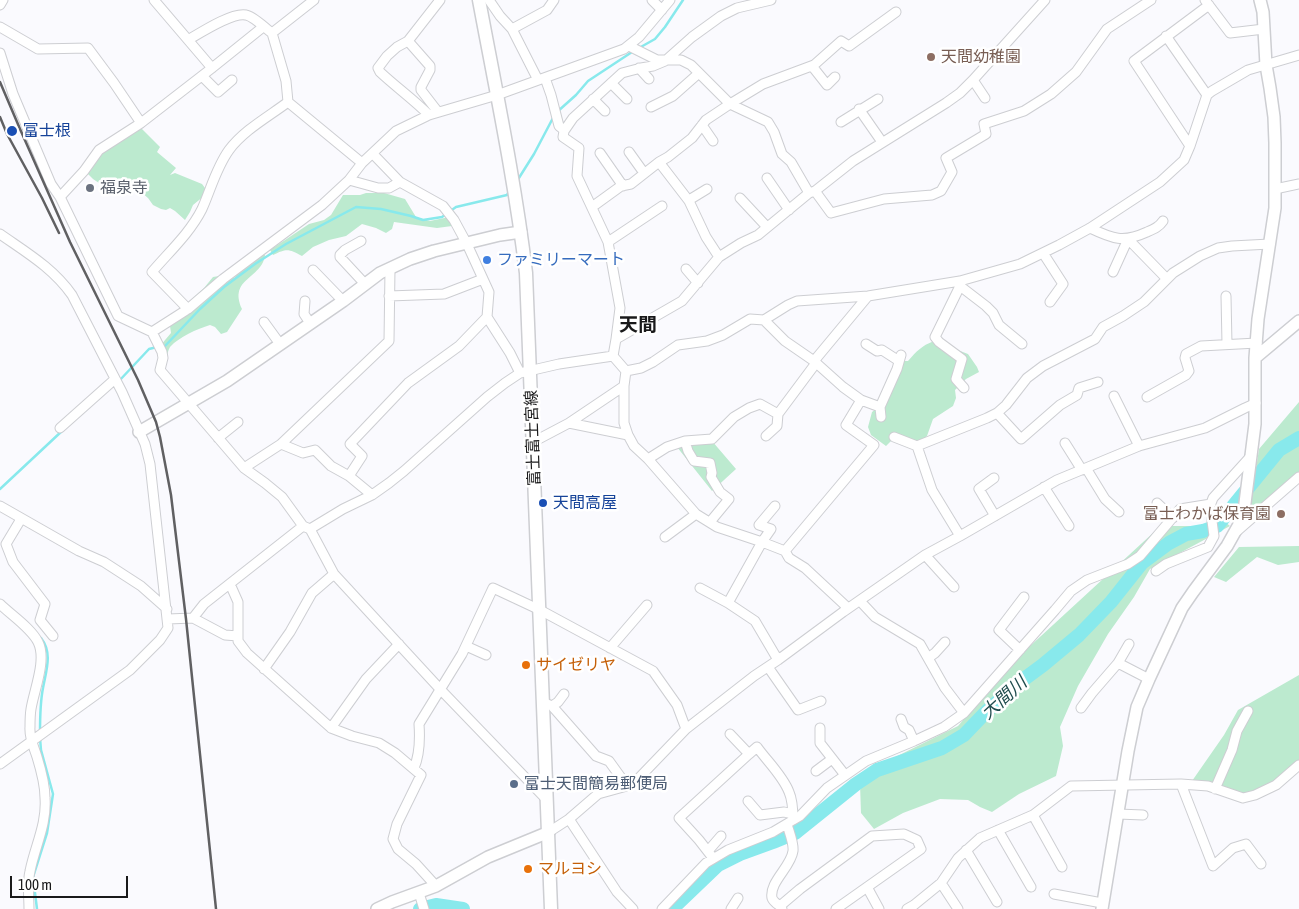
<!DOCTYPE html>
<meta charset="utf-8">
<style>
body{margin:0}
#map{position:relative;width:1299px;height:909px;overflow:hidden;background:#fafafe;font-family:"Asap Condensed",sans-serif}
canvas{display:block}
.scale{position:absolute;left:10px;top:876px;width:118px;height:22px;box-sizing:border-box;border:2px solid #19191a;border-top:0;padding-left:6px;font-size:15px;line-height:18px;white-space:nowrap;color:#19191a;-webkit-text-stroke:4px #fff;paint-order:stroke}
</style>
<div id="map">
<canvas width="1299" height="909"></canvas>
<div class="scale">100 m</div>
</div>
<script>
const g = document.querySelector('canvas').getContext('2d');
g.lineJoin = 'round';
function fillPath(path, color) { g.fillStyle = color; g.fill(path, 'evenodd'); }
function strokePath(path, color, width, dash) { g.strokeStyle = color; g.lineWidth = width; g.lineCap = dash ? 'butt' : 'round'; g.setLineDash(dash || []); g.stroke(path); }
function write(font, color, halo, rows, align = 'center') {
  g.font = font + ' "Asap Condensed","Noto Sans JP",sans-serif'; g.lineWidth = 5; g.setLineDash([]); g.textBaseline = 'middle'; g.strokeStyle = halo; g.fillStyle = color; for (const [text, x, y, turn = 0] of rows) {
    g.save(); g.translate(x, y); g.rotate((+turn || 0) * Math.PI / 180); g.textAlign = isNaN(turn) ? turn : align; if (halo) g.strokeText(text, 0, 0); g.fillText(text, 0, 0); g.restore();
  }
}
const green = new Path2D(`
 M139,126L160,147L157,152L176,168L170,175L175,173L202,184L205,188L204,196L193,205L190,212L185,220L175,211L170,208L166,210L161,209L153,205L148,198L123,177L108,189L93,179L85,171L101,152Z
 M366,193H384L405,199L416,217L430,221L449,217L452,226L437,228L394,222L392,229L386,233L376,228L362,224L346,236L329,240L313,247L302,256C289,249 287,248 273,255L270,250L309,224L324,220L331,215L343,195H360Z
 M256,249L258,254L265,255C262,279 228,278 242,309L227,332L221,334L215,327L210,325C197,329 179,337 170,347C168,350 167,356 166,359L160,346L171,333L170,326L188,309L193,298L204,288L213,277L219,276L228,278H234C238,273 243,268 246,263C250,257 249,253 256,249Z
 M934,341L968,354L977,367L979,372L966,379L955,390L956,398L953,406L933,419L927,436L919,443L895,437L886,446L871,435L868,427L872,412L884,403L899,361H908C917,351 921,346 934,341Z
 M1299,402V474L1255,511L1250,508L1259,449Z
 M712,441L736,469L712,491L677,447Z
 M1224,521L1230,526L1150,569L1134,597L1108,634L1078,686L1060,727L1063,746L1056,776L1019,794L992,812L980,807L968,800L940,799L903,813L874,829L861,813L860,784L865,772L958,726L1016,659L1154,532L1165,526H1196Z
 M1299,546V562L1278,565L1257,557L1226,582L1214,577L1239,547Z
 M1299,675V761L1292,767L1270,784L1245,794L1210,783L1192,781L1224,735L1238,710Z`);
const stream = new Path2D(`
 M639,48L655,39L665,27L683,0
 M557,112L576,95L588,81L632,52
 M517,181L534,154L554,116
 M163,346H165L200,309L224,287L255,264L286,244L356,207L381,209L411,216L423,220L442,217L456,207L507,195L509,191
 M119,381L149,349L157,347
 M0,489L62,431
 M40,733C40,718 40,703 43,688C46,671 53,653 41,638
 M37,909L33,877L47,833L53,794L41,750L40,738`);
const river = new Path2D(`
 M420,909L436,905L463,909
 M672,909L718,865L740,854L773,842L795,833L856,784L877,770L942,748L964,735L987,711L1020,682L1043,665L1079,635L1111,602L1142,563L1169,543L1186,534L1203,531L1217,526L1279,450L1299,438`);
const minor = new Path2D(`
 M154,0L212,68
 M489,0L500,16L512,29L538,80
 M652,0L662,10
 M1205,0L1230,33L1264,29
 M0,5L3,0
 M0,27L38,49L88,48L114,83L141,123
 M512,29L547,10L554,0
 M1166,36L1207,95
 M188,40C200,33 232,12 246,15C253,16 265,28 272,33L314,0
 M408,41L430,66V70L421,87V90L438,112
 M629,46L657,60H681L691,65L730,104L768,122L774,132L782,154L791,162L809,193
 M0,53L13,94L51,184L60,197L118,316L152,332L162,352L163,358L160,370L244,468L265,483L282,497L303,526
 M812,66L827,85L835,77
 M639,68L649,79
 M202,76L218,92L232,80
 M545,78L551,95L559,126L564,130
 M973,80L985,98
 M611,83L627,99
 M593,99L605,111
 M288,102L362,163
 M651,107L673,96L699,73
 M859,109L882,142
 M429,115C413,99 396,87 380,72L378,68L387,56L397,47L408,41L440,0
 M841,122L878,99
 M702,125L713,141
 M1190,146L1134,61L1209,5
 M629,152L644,173
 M600,153L623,186
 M373,154L400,182
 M659,162L689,201L706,237L719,257
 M767,178L789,210
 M349,180L378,188H389L400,182L443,206L454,220L467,244L489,292L487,317L510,353L520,373
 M1275,189L1299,184
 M815,191L831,213L884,199L932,195L941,191L952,172L946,158L986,134L984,124L1024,111L1051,94L1076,72L1107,29L1151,0
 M60,197L84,171L99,150L141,123L212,68L263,27
 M740,198L767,227
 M689,200L707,189
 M592,207L621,186L631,184L659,162L668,157L692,138L706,120L730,104L763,84L814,65L841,41L849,46L896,12
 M1090,228C1113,239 1123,243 1147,232C1154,229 1159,227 1163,221
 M0,234C27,253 53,268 72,295L122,392L145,444L150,464L168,628L160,640L130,670L0,764
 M361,241L345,250L340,255V257L365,284
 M608,242L662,206
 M1043,253L1063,284L1050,302
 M686,269L698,283
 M313,270L343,301
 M1113,272L1128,239L1167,279
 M960,281V286L935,337L939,342L962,359L956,379L964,388
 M960,286L986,306L993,313L999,325L1005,330L1022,344
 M389,296L444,294L483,279
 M1226,296L1227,344
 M305,301L304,314L310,323
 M188,309L152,272C169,252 190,233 202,209C211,189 216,168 229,150C244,130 268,117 288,102L286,81L272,33
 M764,320L785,341L814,361L843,387L861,400L880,407L881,417
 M264,322L280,344
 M152,332L188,309L223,279L322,205L349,180L362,163L396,131L429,115L497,95L624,49L639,37L670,0
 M616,339L620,308L608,242L577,176L579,148L563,137L564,131L573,118L622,73L641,68L653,66L665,61L692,37L721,16L737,8L771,0
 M866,344L877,351L882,350L899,361
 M613,356L616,339L682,301L719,257L741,243L758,235L809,193L815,191L853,161L946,103L960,93L973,80L1045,0
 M613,356L626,371L624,386V423L628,435L634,446L648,459L696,514L717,527L762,542L785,551L789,558L805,568L848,608
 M814,361L868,296
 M626,371L641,368L653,362L678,345L707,341L723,335L750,319L764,320L788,305L797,301L868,296L960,281L1020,264L1059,245L1090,228L1160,182L1184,160L1190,146L1207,95L1212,91L1248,70L1299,55
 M1114,396L1139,446
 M1147,397L1186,375L1189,371L1185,358L1186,354L1201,346L1257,343
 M880,407L897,369L901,355
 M997,413L1021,439L1060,405L1077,395L1079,388L1098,382
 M569,423L624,386
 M60,428L115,379
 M766,436L777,426L778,414L816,363
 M894,437L917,446L932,490L960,536
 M218,438L238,422
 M685,441L688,451L694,461L710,463L712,473L711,477L720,492L729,499L710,522
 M533,442L569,423L628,435
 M1065,443L1082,470
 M281,444L303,453L315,450L331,466L349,476L372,495
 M917,446L987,418L997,413L1006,405L1027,378L1043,366L1095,339L1103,327L1123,316L1144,302L1173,273L1200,256L1218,248L1232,246L1270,244
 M648,459L667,447L685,441L712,439L734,417L749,408L760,404L778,414
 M244,468L281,444L389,341L390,269
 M1086,468L1105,499L1119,512
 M349,476L362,456L350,444L408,383L459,346L487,317
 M994,478L979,489L995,516
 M1044,487L1069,526
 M1157,503L1173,518
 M0,506L79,551L104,562L141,586L167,609
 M21,519L6,544L13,562L45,604L40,620L53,636
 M310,529L334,574L440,689L546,799
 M1237,531L1299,477
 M665,537L696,514
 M785,551L874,445L846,425L861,400
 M925,555L954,587
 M1156,571L1166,564L1208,547L1214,536L1210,506L1213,498L1251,456
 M230,584L238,602V641L247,653L331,728L352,736L379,743L395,753L421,775L397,824L393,839L398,849L416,864L436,886
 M700,588L728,603L762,542L771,529L759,525L775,506
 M860,601L875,617L920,644L945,688L964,713
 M728,603L755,621L778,660
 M0,604C11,615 31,628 38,642C47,660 34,690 31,709C30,715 30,721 30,727C29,738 34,747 37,757C41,770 45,784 45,798C47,824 35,846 30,871C27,884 29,896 29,909
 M193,618L225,635L238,636
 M168,619L193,618L204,604L303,526L310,529L343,509L372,495L389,483L404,471L487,397L505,383L520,373L559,364L613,356
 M466,646L486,655
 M610,648L647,605
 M1020,650L999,630L1024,597
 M928,658L935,653L945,642
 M1118,663L1149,679
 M768,667L798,710L821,701
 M264,669L290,632L312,593L334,574
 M543,702L552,706L596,756L609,761L627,786
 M552,706L558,702L564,694
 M1081,708L1092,693L1118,663L1129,644
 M901,719L904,727L909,730L914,741
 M331,728L366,679L399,644
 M820,728V743L845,775
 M730,734L749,754L757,747C767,761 783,776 789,792C793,801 793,811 793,820
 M414,768C420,754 420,738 419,724L462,654L493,588L540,610L653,671L677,705L686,729
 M816,771L832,759
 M1181,784L1208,786L1243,798L1255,795L1276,785L1299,765
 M1215,789L1232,750L1237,731L1248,711
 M748,801L760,815L784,812L793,814
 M1118,814L1143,815
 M1033,815L1062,867
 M569,819L617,892L633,909
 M998,830L1031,887
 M549,832L569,819L598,794L627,786L636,781L686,729L754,676L778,660L843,612L925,555L960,536L1057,480L1139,446L1205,428L1245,408L1256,403
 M966,850L997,902
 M708,851L721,836
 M713,858L699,840L679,818L749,754
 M941,883L958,909
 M867,887L879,909
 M419,893L424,909
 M1054,894L1102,903
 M780,906C777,904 773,901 772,898C769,882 791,867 793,851C794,843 789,832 787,824
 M662,909L706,863L728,850L773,832L800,816L827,788L866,761L914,741L944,727L964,713L1055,610L1071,591L1087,580L1128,564L1140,556L1180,509L1211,504
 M731,909L738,898
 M782,909L780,906L800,889L872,836L904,834L917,840L921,849L836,909
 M907,909L914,905L941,883L958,858L980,838L1033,815L1071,786L1181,784L1213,866L1233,848L1246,844L1261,864`);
const tertiary = new Path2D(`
 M1255,358L1299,321
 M139,432L227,381L343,301L380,273L410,259L434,251L500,235L521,232
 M377,909L392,902L436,886L488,857L549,832
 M1102,909L1128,751L1137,707L1149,679L1182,608L1193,592L1227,546L1241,521L1244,511L1255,424V358L1258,319L1275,208V143L1274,117L1270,88L1266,65L1263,12L1260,0`);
const secondary = new Path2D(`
 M479,0C496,91 515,181 526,273L551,909`);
const rail = new Path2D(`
 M0,82L20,129L70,242L138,380L156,422L160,437L171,495L186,619L216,909
 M0,117L7,134L42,198L59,233`);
const markers = [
 [931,57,5,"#8d6e63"],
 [12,131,6,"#1a4fb4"],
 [90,188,5,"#6b7280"],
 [487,260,5,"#3f7fe0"],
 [543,503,5,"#1a4fb4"],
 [1281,514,5,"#8d6e63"],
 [526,665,5,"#e8710a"],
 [514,784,5,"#5c6f8a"],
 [528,869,5,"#e8710a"]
];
const educationNames = [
 ["天間幼稚園",941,57],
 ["富士わかば保育園",1271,514,"right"]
];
const transitNames = [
 ["富士根",23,131],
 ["天間高屋",553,503]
];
const worshipNames = [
 ["福泉寺",100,188]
];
const shopNames = [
 ["ファミリーマート",497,260]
];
const streetNames = [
 ["富士富士宮線",533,438,-92]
];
const foodNames = [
 ["サイゼリヤ",536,665],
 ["マルヨシ",538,869]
];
const serviceNames = [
 ["富士天間簡易郵便局",524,784]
];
const waterNames = [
 ["大間川",1004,698,-42]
];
const quarterNames = [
 ["天間",638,325]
];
fillPath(green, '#bceacf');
strokePath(stream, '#88e9ec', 2.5);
strokePath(river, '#88e9ec', 14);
strokePath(minor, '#cdced2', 11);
strokePath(tertiary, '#cdced2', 14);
strokePath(secondary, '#cdced2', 15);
strokePath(minor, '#fff', 9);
strokePath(tertiary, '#fff', 11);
strokePath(secondary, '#fff', 12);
strokePath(rail, '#606062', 2.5);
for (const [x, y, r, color] of markers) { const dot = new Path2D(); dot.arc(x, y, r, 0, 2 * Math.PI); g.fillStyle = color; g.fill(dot); strokePath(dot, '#fff', 2); }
write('16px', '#785e54', '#fff', educationNames, 'left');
write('16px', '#164399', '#fff', transitNames, 'left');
write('16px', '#5b616d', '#fff', worshipNames, 'left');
write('16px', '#366cbe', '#fff', shopNames, 'left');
write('16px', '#19191a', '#fff', streetNames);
write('16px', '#c56008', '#fff', foodNames, 'left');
write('16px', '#4e5e75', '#fff', serviceNames, 'left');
write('italic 18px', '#204c4e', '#fff', waterNames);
write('bold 19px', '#19191a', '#fff', quarterNames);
</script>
